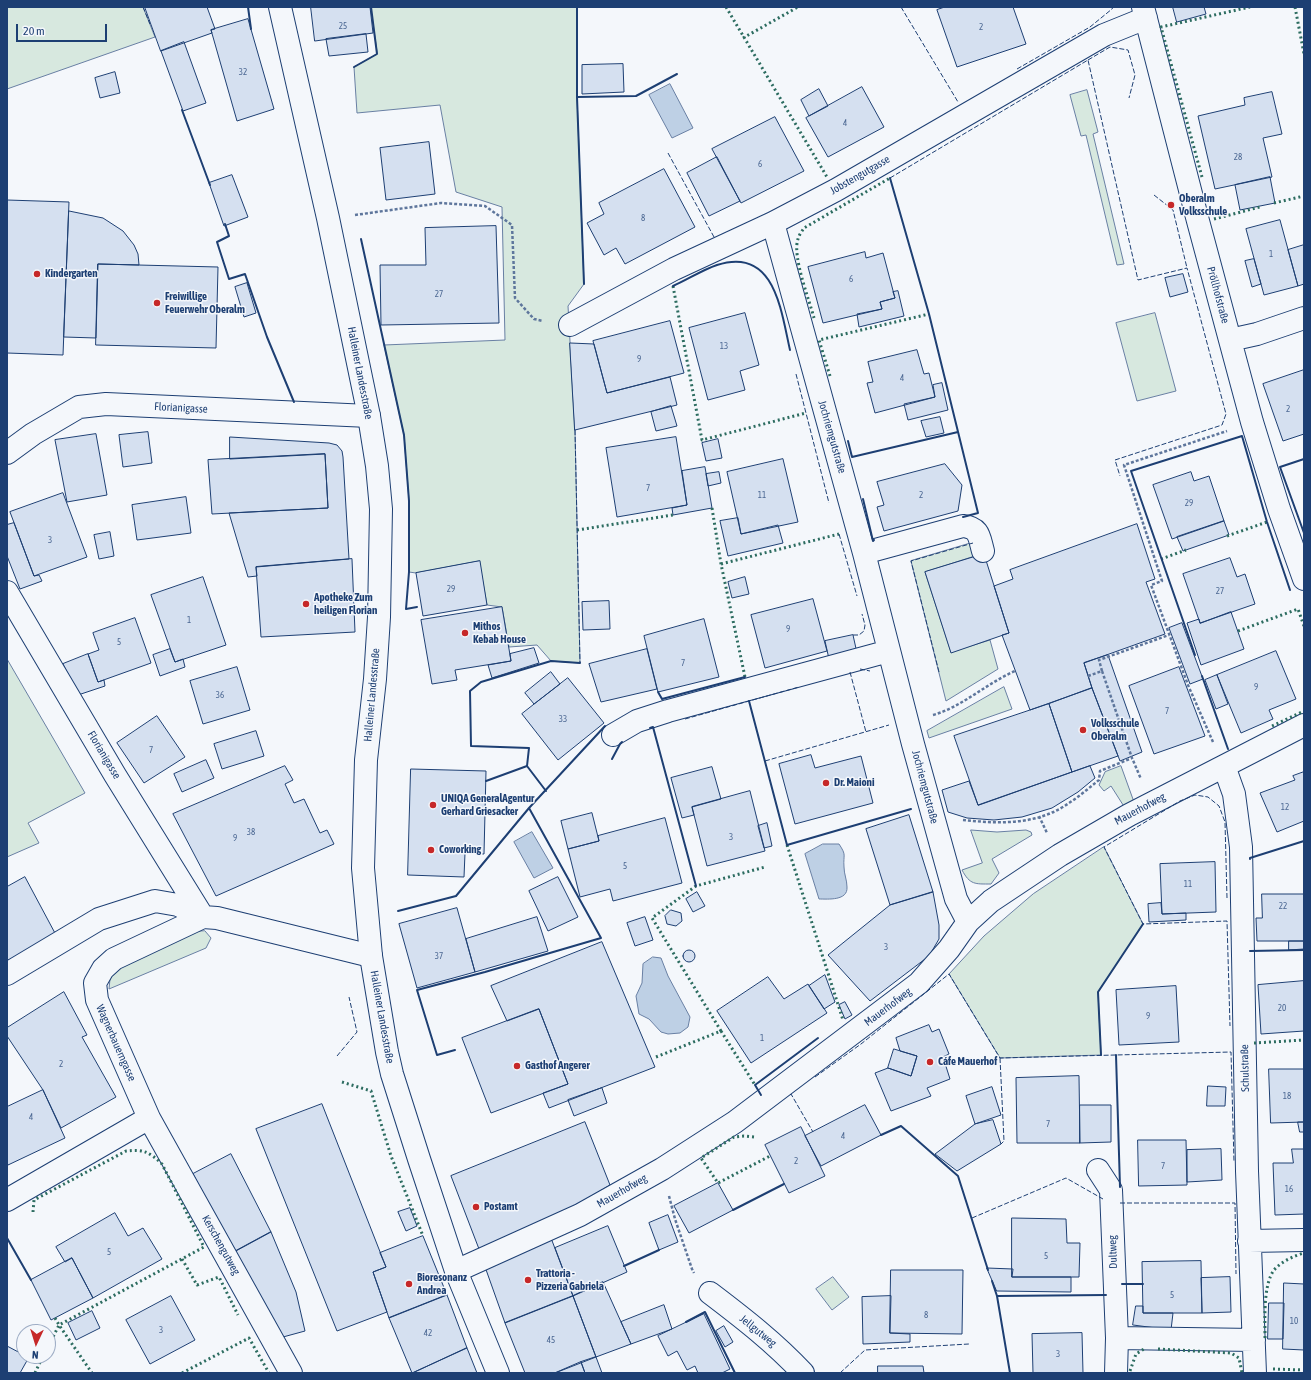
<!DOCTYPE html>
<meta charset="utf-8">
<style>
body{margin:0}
#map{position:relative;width:1311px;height:1380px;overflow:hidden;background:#f4f7fb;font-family:"Asap Condensed",sans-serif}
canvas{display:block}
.frame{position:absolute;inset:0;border:8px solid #1d3f73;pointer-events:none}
.north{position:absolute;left:16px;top:1324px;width:40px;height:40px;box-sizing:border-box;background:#f4f7fb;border:1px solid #9eadc5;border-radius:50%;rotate:184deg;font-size:11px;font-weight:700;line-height:16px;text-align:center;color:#1d3f73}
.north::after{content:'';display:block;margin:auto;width:14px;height:18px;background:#c62828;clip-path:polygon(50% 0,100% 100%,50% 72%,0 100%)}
.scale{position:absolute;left:16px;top:24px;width:91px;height:18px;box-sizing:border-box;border:2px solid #1d3f73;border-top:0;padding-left:5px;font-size:12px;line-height:14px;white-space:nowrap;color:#1d3f73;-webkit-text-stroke:3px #f4f7fb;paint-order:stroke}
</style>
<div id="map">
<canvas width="1311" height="1380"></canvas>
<div class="frame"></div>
<div class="north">N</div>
<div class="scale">20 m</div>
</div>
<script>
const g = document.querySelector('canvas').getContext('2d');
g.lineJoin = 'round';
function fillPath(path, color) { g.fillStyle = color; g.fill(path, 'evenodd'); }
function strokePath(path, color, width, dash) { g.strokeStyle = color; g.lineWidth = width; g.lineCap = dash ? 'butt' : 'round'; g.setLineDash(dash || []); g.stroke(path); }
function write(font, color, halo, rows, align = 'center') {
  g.font = font + ' "Asap Condensed",sans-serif'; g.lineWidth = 3; g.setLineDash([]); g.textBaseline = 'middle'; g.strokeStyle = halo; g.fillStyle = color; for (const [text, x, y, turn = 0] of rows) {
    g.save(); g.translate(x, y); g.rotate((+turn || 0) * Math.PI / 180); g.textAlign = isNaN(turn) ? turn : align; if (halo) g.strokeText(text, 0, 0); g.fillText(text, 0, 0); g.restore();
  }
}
const green = new Path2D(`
 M7,7H143L155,37L7,89Z
 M371,7H577V97L584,284L568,306L575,430L580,663L551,661L537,645L509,647L502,607L487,605L479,561L416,573L409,572V501L404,435L384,345L505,340L502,207L456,192L440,105L357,113L354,67L377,54Z
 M1087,90L1098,132L1093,134L1124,264L1117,265L1086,135L1081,136L1070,95Z
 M1155,313L1176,391L1137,401L1116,323Z
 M975,542L978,555L925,572L951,652L990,640L998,669L946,701L911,561Z
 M7,659L85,793L28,823L39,843L7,857Z
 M1004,687L1012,709L929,738L927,731Z
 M1121,766L1134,802L1125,808L1111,786L1104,791L1099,785L1105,772Z
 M971,830L997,832L1026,830L1031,832L1032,835L992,859L999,873L991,884C975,884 970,885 962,870L982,863Z
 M1104,847L1143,924L1098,992L1101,1055L1000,1058L949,974L984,936L1033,894Z
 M205,931L211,938L206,948L109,989L110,979L116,969L191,932Z
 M833,1277L849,1297L832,1310L816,1289Z`);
const water = new Path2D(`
 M670,84L693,128L672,138L649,95Z
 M532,832L553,868L534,878L514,842Z
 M823,844H839C847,856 843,854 844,867C844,874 847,880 847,887C848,901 828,899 819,899L805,854Z
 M653,957L661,958L668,976L690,1017L688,1027L680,1033L668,1034L661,1032L649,1019L639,1014L636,996L642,983L643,964Z`);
const building = new Path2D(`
 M145,7H207L215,29L211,30L212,33L161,51Z
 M311,7H370L373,33L315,41Z
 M945,7H1013L1026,44L957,67L937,10Z
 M1173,7H1204L1206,14L1177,22Z
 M248,19L274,109L237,121L211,30Z
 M366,34L368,52L329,56L326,39Z
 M184,42L206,103L183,111L161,51Z
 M623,64L624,92L582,94V65Z
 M115,72L120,93L100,98L95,78Z
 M862,87L884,127L828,157L806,118Z
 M819,89L828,106L809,116L801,100Z
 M1272,92L1282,134L1263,138L1272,177L1215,189L1198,116L1245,105L1244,98Z
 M775,117L804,171L741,203L712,149Z
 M429,142L435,194L386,200L380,148Z
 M717,157L740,201L709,216L687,173Z
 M664,169L695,227L625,264L616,248L604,255L587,223L604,214L599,203Z
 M232,175L248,217L224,226L209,183Z
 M1270,177L1275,203L1240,210L1235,185Z
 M7,200L69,202L63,355L7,353Z
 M69,211L103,218L123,231L134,245L138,254L139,265L98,264L96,338L64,337Z
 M1280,220L1298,286L1264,295L1246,229Z
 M496,226L499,323L381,325L380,265H426L425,228Z
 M1304,245V284L1298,286L1288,250Z
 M865,252L866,258L883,253L895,298L880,302L882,309L823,323L808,267Z
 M1254,259L1261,284L1252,287L1245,261Z
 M98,264L218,267L216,348L96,345Z
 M1183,274L1188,292L1170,297L1165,278Z
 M247,283L256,313L244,317L235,287Z
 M898,291L904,316L859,327L857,314L882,309L880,302L895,298L893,292Z
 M745,313L759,365L740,371L745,390L708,400L689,328Z
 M670,321L684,373L607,393L593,341Z
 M570,343L594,344L607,393L670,377L677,405L575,430Z
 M917,350L924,374L929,373L935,397L875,413L867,383L873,382L868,362Z
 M1304,370V434L1283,441L1263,384Z
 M942,383L948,410L908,420L904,404L935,397L933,385Z
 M671,406L677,426L656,431L651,412Z
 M940,417L944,433L926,437L921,421Z
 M148,432L152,463L123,467L119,435Z
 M96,434L107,495L67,502L55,440Z
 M230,437L329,443L337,445L342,451L343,457L349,559L256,567L257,576L248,577L229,513L328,508L325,454L230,459Z
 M676,437L687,505L617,517L606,448Z
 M718,439L722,458L706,461L702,443Z
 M325,454L328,508L212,514L208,460Z
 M783,459L798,522L741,534L727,472Z
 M945,464L962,485L958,511L884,531L877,507L884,505L877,482Z
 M705,467L712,508L673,515L672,508L687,505L682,471Z
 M719,472L721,483L708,486L706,474Z
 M1191,472L1194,481L1209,476L1224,521L1172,539L1153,485Z
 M63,493L87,557L34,576L10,512Z
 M186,497L191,533L137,540L132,505Z
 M738,518L741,534L778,525L783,543L728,556L720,521Z
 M1224,521L1229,535L1183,551L1177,537Z
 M14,523L34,576L39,575L42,581L20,589L7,556V525Z
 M1137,524L1155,579L1146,582L1165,634L1084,663L1092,688L1030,710L1002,635L1009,633L994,586L1013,579L1010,570Z
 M110,532L114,556L99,559L94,535Z
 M984,554L1009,633L951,653L925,572Z
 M1230,558L1237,577L1245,574L1255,604L1200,623L1183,574Z
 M352,559L355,632L261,637L256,567Z
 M480,561L487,605L423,616L416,573Z
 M203,577L226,645L175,662L151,595Z
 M745,577L749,594L732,598L728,582Z
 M813,599L827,651L765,668L751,615Z
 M609,601L610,629L583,630L582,602Z
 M502,607L511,661L455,670L457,680L432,684L421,620Z
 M1231,612L1244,649L1201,665L1187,623L1199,619L1200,623Z
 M135,618L151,663L98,682L88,654L99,650L93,633Z
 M704,619L719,677L658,692L644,636Z
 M1182,623L1203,679L1190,684L1169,628Z
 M853,635L857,653L829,659L825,641Z
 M534,648L539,663L492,678L488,665L511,661L510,654Z
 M170,649L175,662L183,659L185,667L160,676L153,655Z
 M647,649L657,689L601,702L589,664Z
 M1276,651L1296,699L1269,710L1273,719L1241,733L1217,675Z
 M88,654L98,682L104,680L105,686L78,695L63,664Z
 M1108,655L1142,752L1120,761L1092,688L1084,663Z
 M237,667L250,710L203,724L190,681Z
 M1179,667L1205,736L1154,754L1129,686Z
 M551,672L560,684L534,704L525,693Z
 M1217,675L1228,704L1216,709L1205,680Z
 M568,678L604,723L558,760L522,714Z
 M1092,688L1118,756L1072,772L1049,704Z
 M1049,704L1072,772L978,805L954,736Z
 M157,716L185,757L144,783L117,743Z
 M256,731L264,756L222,769L214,744Z
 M811,755L815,768L861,756L873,803L795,824L779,764Z
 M206,760L214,778L182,792L174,774Z
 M285,766L293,780L285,784L294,803L304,799L320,833L327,830L334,844L216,896L173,814Z
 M1090,766L1095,778L1078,792L1052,808L1022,817L994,820L967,818L948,812L942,790L969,781L978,805Z
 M712,767L721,799L692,807L694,815L682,818L671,778Z
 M411,769L486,771L484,854L465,853L464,877L408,875Z
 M1304,772V821L1277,832L1260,793L1295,780L1293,776Z
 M750,791L765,851L707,866L692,807Z
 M592,813L599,841L568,849L561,821Z
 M909,815L933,892L890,905L866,829Z
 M665,818L682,883L613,901L610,889L580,897L568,849L599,841L598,836Z
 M767,823L772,846L764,848L758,826Z
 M1215,862L1216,912L1162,914L1160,864Z
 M25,877L56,935L7,961V887Z
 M558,877L578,917L548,931L529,891Z
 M697,892L705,906L693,912L686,899Z
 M933,892L939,925V939L929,956L870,1001L828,955L890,905Z
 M1262,894H1304V941H1257L1256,918H1262Z
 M1161,903L1162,914L1186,913V920L1149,922L1148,904Z
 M457,908L475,972L417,988L399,924Z
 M671,910L681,913L682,921L676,926L667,924L665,916Z
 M537,917L548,951L475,972L466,939Z
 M645,917L653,940L635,946L627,923Z
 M1289,941H1304V949L1289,950Z
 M602,942L655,1067L549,1108L543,1093L568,1084L539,1009L507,1021L491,986Z
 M683 956a6 6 0 1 1 12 0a6 6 0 1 1-12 0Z
 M825,975L835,1002L824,1009L809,986Z
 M768,977L784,999L808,984L827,1013L751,1063L717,1011Z
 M1304,981V1031L1261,1034L1258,985Z
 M1176,986L1179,1042L1119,1045L1116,990Z
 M64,992L87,1035L82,1037L116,1097L61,1128L43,1090L7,1036V1028Z
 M845,1002L852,1015L845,1019L839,1005Z
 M539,1009L568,1084L491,1113L462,1038Z
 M929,1025L932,1032L939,1029L949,1054L943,1057L950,1079L927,1088L931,1096L891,1111L875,1073L888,1068L911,1076L917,1056L900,1051L896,1038Z
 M894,1049L917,1056L911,1076L888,1068Z
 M1269,1069H1304V1122L1271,1123Z
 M1079,1076L1080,1143H1017L1016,1078Z
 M1208,1086L1226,1087L1225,1106H1207Z
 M992,1087L1001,1115L975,1124L966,1096Z
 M602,1088L607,1103L574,1116L568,1100Z
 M43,1090L65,1138L8,1165L7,1163V1107Z
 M322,1104L386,1267L373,1272L387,1312L337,1331L256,1129Z
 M865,1105L881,1135L821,1166L805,1136Z
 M1080,1105H1111V1142L1080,1143Z
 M993,1120L1001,1144L957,1171L935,1154L975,1124Z
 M585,1122L610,1185L569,1210L479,1249L451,1176Z
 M1298,1122H1304V1132H1300Z
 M801,1127L825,1176L789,1193L765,1145Z
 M1138,1140H1186L1187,1185L1139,1186Z
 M1221,1149L1222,1180L1187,1182V1150Z
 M1292,1149H1304V1214L1275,1215L1273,1163H1293Z
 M231,1154L271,1232L234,1252L193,1174Z
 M718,1183L733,1210L689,1233L674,1206Z
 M410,1208L417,1226L406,1231L398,1212Z
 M115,1213L128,1236L143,1228L162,1259L93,1298L72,1258L65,1262L56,1247Z
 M668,1215L678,1242L659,1250L649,1223Z
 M1012,1218L1066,1219L1067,1243H1080L1079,1277H1012Z
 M608,1226L627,1272L573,1296L555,1248Z
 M271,1232L296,1292L305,1331L283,1337L234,1252Z
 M423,1236L447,1295L389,1318L373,1272L386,1267L380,1253Z
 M551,1238L573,1296L505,1323L484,1264Z
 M72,1258L93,1298L51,1320L31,1280Z
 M1201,1261L1202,1313H1143L1142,1262Z
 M987,1268L1013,1269L1012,1277H1071V1292L997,1291Z
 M891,1270H963L962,1334L890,1333Z
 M1230,1277L1231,1312L1202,1313L1201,1278Z
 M603,1282L631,1344L596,1357L573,1296Z
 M1284,1283L1304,1284V1350L1283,1349Z
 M447,1295L467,1348L412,1373L389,1318Z
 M171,1296L195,1340L150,1364L126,1320Z
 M573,1296L596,1357L555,1373H525L505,1323Z
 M891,1296L890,1333L910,1334V1342L863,1344L862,1297Z
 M1269,1303H1284L1283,1339H1268Z
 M664,1305L672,1329L631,1344L621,1322Z
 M1136,1306H1143V1313H1173L1171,1330L1133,1325Z
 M92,1311L100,1328L76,1340L68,1323Z
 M704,1314L730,1369L722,1373H698L695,1366L687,1370L677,1351L668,1356L658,1336Z
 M724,1326L733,1342L725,1347L716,1331Z
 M1082,1333L1083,1373H1033L1032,1334Z
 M7,1346L24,1355V1356L29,1357L20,1373H7Z
 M467,1348L477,1373H413Z
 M596,1357L602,1373H585L581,1362Z
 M581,1362L585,1373H555Z
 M878,1366H923L924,1373H878Z`);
const path = new Path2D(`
 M355,215L441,203L485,206L512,225L515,298L534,319L543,321
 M1102,671L1099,660L1169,635
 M1088,676L1102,671L1132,758L1141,779
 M933,715C962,707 987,683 1015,671
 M1213,742L1188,685L1151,585L1162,581L1124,465L1227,431
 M1039,816L1047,833
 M963,820C992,823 1023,825 1051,813C1068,806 1084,792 1099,780L1100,771L1132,758
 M669,1196L675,1219L692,1269L694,1273`);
const minor = new Path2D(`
 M1143,7L1198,221L1252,422L1279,509L1304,579
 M773,223L864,553L913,744L956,899L968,922
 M570,325L674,269L773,223L836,190L1104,35L1146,18
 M1230,340L1257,334L1304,318
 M7,453L33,434L79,407L106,404L369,416
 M864,553L963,526C980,528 979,537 983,551
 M7,592L115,775L203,917
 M613,735L637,721L668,711L889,651
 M1224,766L1234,794L1241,847L1247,1171L1255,1373
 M7,974L99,919L155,901L178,905L203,917
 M149,1118L291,1373
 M1098,1170L1111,1190L1117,1338L1116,1373
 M7,1200L149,1118L97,1000L95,983L103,969L114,959L203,917L217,918L371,956
 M1249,1241L1304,1240
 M456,1271L580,1215L662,1169L735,1122L919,983L949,949L968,922L991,901L1060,855L1129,815L1304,725
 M710,1293C743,1318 775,1343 803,1373
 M1117,1338L1254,1340`);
const major = new Path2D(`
 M280,7L328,218L369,416L377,466L381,509L379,617L375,679L366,760L363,868L371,956L387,1052L392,1074L419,1159L456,1271L498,1373`);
const hedge = new Path2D(`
 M726,7L827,177
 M1295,7L1304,54
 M743,38L798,7
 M1202,177L1161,27L1250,7
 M1274,203L1304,196
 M1214,219L1260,207
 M673,286L702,440L806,413
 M814,318C809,299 792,256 798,239C799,235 802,231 804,228L890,178
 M830,376L819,340L929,314
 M712,508L721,564L745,677
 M577,530L673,515
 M1227,536L1267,522
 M1161,559L1186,550
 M721,564L839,534
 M1238,631L1298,609L1304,626
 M1272,726L1304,711
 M787,845L843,1020
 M721,1031L652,918L696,886L765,867
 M1254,1043L1304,1040
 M656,1057L721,1031L755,1085
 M342,1082L371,1091L391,1156L423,1236
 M754,1137L744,1136L734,1137L701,1158L718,1183L770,1156
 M33,1212L34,1200L126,1151C144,1149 149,1152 162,1164L204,1247L59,1325L48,1347
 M182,1259L197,1285L219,1277L238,1315
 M55,1318L59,1325L92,1373
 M1265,1338C1265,1319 1263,1285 1274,1270C1282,1261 1294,1256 1304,1253
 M1158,1349L1231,1353L1239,1358L1242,1373
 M1273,1369L1304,1370
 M1130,1371L1136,1354L1144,1349
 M35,1373L43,1356
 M182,1373L249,1338L269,1373`);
const fence = new Path2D(`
 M143,7L150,24
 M901,7L958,102
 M1088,60L1110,47L1128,50L1135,75L1129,98
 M1017,69L1090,27L1112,9L1113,7
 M668,153L714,237
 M890,178L1088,60L1138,280L1187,268L1226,414L1222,425L1115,460L1120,476
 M1154,195L1173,210L1187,268
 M796,374L829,503
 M575,430L580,663
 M839,534L857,596
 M853,635H859L864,631L865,625L862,614
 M860,669L870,671
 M850,672L866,732
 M939,672L911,561L973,543
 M685,719L799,687
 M765,761L889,725
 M1227,898L1225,822L1219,806L1208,797L1195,795L1180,801L1104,847L1143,924L1227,921L1230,1026
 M337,1056L357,1032L349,997
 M1000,1058L1004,1141L1001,1144
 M815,1077L861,1044L949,974L1000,1058L1231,1052L1234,1162
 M790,1095L791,1094L813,1132
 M1120,1203H1235L1236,1274
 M972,1218L1066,1178L1103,1199
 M840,1373L865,1350L969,1344`);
const wall = new Path2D(`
 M248,7L251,29
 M577,7V97L584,284
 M354,67L377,54L371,7
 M577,97L636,96L677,74
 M182,110L210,185
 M890,178L929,314L978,513L963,517
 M225,224L229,236L217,242L229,279L245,274L267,337L294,402
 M361,239L404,435L409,501V572L406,609L417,607
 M673,286C687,280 702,270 717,265C775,246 781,311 790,350
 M848,441L852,457L958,432
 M1304,459L1280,467L1304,533
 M863,499L873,541L874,540
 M1195,655L1131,471L1242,436L1267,522L1290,590
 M1202,676L1228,749
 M658,692L662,699L745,677
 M749,701L787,845L911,809
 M650,728L653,727L696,886
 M612,759L620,744L622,742
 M527,766L546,791
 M486,781L527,766L529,748L471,746L470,691L481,682L551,661L580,663
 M1250,859V858L1304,841
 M398,911L456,896L529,808
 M1250,951L1304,950
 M417,990L485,972L601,938L529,808L605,726
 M417,990L437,1055L455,1050
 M1101,1055L1098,992L1143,924
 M1116,1055L1120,1187
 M761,1095L755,1085L818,1038
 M881,1135L901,1126L958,1176L988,1270
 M733,1210L784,1184
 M7,1238L31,1280
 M624,1266L659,1250
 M992,1281L997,1296L1010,1373
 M1122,1284H1143
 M997,1296L1106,1295
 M686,1322L705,1312L735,1373`);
const markers = [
 [1171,205,4,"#c62828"],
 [37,274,4,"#c62828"],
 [157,303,4,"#c62828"],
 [306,604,4,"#c62828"],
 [465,633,4,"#c62828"],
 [1083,730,4,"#c62828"],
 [826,783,4,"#c62828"],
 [433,805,4,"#c62828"],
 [431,850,4,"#c62828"],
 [930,1062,4,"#c62828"],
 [517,1066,4,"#c62828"],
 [476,1207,4,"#c62828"],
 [528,1280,4,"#c62828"],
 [409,1284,4,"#c62828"]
];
const numberNames = [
 ["25",343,26],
 ["2",981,27],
 ["32",243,72],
 ["4",845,123],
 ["28",1238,157],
 ["6",760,164],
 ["8",643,218],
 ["1",1271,254],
 ["6",851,279],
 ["27",439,294],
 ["13",724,346],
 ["9",639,359],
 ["4",902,378],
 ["2",1288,409],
 ["7",648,488],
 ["11",762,495],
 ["2",921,495],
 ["29",1189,503],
 ["3",50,540],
 ["29",451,589],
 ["27",1220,591],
 ["1",189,620],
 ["9",788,629],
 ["5",119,642],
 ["7",683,663],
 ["9",1256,687],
 ["36",220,695],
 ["7",1167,711],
 ["33",563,719],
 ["7",151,750],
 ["12",1285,807],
 ["38",251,832],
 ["3",731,837],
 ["9",235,838],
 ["5",625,866],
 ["11",1188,884],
 ["22",1283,906],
 ["3",886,947],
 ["37",439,956],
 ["20",1282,1008],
 ["9",1148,1016],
 ["1",762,1038],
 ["2",61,1064],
 ["18",1287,1096],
 ["4",31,1117],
 ["7",1048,1124],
 ["4",843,1136],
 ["2",796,1161],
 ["7",1163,1166],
 ["16",1289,1189],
 ["5",109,1252],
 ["5",1046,1256],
 ["5",1172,1295],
 ["8",926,1315],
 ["10",1294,1321],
 ["3",161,1330],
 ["42",428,1333],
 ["45",551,1340],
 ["3",1058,1354]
];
const streetNames = [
 ["Jobstengutgasse",860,175,-30],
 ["Pröllhofstraße",1218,295,75],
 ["Halleiner Landesstraße",360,373,79],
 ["Florianigasse",181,408,3],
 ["Jochriemgutstraße",832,437,74],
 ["Halleiner Landesstraße",372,695,-85],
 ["Florianigasse",104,755,59],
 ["Jochriemgutstraße",925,787,75],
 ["Mauerhofweg",1140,809,-28],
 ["Mauerhofweg",888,1007,-37],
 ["Halleiner Landesstraße",382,1017,80],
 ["Wagnerbauerngasse",116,1043,66],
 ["Schulstraße",1245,1068,-91],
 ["Mauerhofweg",622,1191,-30],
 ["Kerschengutweg",221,1245,61],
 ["Dultweg",1113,1252,-92],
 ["Jellgutweg",758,1331,39]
];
const poiNames = [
 ["Oberalm",1179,199],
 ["Volksschule",1179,212],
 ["Kindergarten",45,274],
 ["Freiwillige",165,297],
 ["Feuerwehr Oberalm",165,310],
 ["Apotheke Zum",314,598],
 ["heiligen Florian",314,611],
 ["Mithos",473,627],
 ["Kebab House",473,640],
 ["Volksschule",1091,724],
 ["Oberalm",1091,737],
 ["Dr. Maioni",834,783],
 ["UNIQA GeneralAgentur",441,799],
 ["Gerhard Griesacker",441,812],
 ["Coworking",439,850],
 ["Cáfe Mauerhof",938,1062],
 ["Gasthof Angerer",525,1066],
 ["Postamt",484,1207],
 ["Trattoria -",536,1274],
 ["Pizzeria Gabriela",536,1287],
 ["Bioresonanz",417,1278],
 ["Andrea",417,1291]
];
fillPath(green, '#d7e8df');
strokePath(green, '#687fa3', 1);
fillPath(water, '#bed0e5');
strokePath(water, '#687fa3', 1);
fillPath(building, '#d5e0f0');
strokePath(building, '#1d3f73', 1);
strokePath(minor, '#1d3f73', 24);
strokePath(major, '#1d3f73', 24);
strokePath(path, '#5e769c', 2.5, [3, 2]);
strokePath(minor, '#f4f7fb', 22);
strokePath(major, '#f4f7fb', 22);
strokePath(hedge, '#2c6c60', 3, [2, 3]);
strokePath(fence, '#1d3f73', 1, [5, 2]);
strokePath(wall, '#1d3f73', 2);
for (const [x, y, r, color] of markers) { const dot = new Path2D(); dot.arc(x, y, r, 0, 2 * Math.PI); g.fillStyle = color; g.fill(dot); strokePath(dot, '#f4f7fb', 1.5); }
write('9px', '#4b6792', null, numberNames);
write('11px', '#1d3f73', '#f4f7fb', streetNames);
write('bold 11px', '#1d3f73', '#f4f7fb', poiNames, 'left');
</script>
